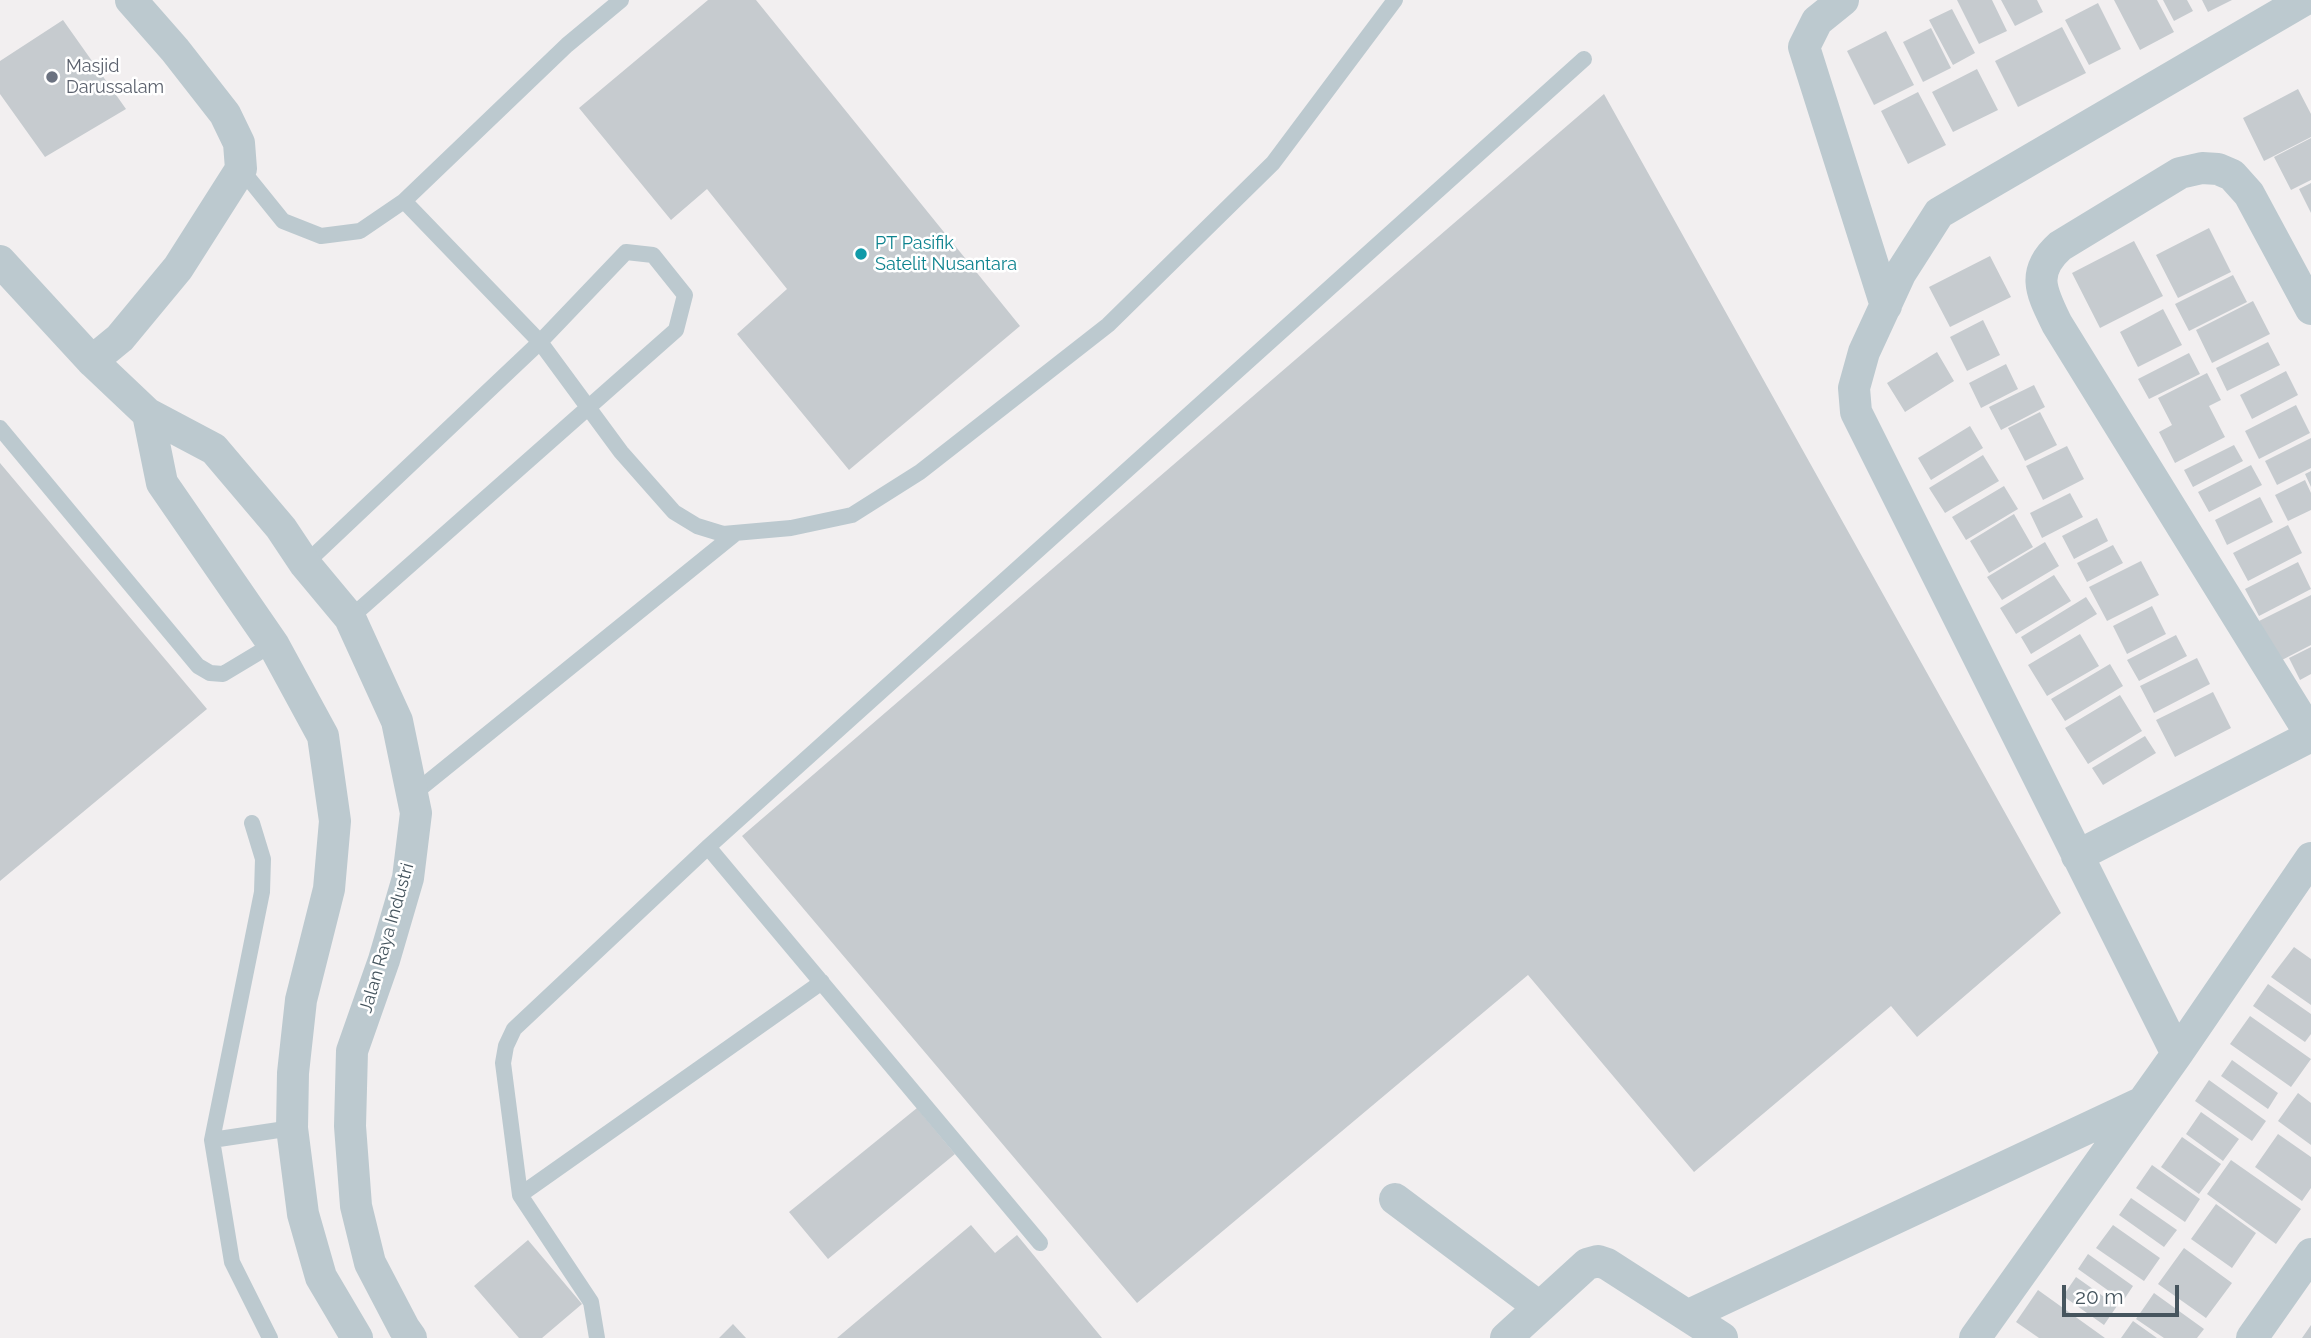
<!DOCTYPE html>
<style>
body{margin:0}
#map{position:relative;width:2311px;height:1338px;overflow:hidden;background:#f2eff0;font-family:Raleway,sans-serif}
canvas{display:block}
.scale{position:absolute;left:2062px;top:1285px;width:117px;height:32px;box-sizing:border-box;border:4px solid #46555e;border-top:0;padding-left:9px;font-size:21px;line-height:24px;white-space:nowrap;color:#46555e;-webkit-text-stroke:5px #fff;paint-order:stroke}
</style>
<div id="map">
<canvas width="2311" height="1338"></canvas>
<div class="scale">20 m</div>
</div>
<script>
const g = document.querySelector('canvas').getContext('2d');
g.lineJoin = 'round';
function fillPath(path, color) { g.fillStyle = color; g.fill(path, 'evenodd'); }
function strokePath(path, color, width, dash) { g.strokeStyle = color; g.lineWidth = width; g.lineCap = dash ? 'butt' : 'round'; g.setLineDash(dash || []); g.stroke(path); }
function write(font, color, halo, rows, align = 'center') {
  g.font = font + ' Raleway,sans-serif'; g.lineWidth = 5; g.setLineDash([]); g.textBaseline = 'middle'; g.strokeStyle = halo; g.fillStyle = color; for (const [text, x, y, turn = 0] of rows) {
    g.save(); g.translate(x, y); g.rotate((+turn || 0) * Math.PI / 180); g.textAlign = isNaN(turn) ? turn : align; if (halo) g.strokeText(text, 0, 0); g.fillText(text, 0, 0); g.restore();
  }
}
const building = new Path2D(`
 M708,0H756L1020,326L849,470L737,334L787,289L707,189L671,220L579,108Z
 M1957,0H1992L2007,31L1979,44Z
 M2001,0H2037L2043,12L2015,26Z
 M2114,0H2157L2174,32L2140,50Z
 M2163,0H2187L2193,11L2174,21Z
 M2202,0H2232L2208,12Z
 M2098,3L2121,49L2089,65L2065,20Z
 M1952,9L1975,53L1953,65L1929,20Z
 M63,20L126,109L45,157L0,94V61Z
 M2062,27L2086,73L2018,107L1995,61Z
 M1931,28L1951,68L1923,82L1903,42Z
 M1886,31L1914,85L1874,105L1847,51Z
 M1977,69L1998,110L1953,132L1932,92Z
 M2298,89L2311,114V137L2264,161L2243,118Z
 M1918,92L1946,145L1908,164L1881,111Z
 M1604,94L2061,913L1917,1037L1891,1006L1694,1172L1528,975L1137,1303L742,836Z
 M2311,138V180L2291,190L2274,157Z
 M2311,183V213L2299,189Z
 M2209,228L2231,272L2178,298L2156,255Z
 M2134,241L2163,296L2100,328L2072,273Z
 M1990,256L2011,297L1950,327L1929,287Z
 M2233,275L2247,302L2189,331L2175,304Z
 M2253,301L2270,334L2212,363L2196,330Z
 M2163,309L2182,345L2138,367L2120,332Z
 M1983,320L2000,355L1967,371L1950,337Z
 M2268,342L2280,365L2227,391L2216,368Z
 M1937,352L1954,381L1905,412L1887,383Z
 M2189,353L2200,374L2149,399L2138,379Z
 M2006,364L2018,389L1981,408L1969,383Z
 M2286,371L2298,395L2252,419L2240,395Z
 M2207,373L2221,400L2209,406L2225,437L2175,463L2159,432L2172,425L2158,398Z
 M2034,385L2045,407L2001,430L1989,407Z
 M2296,405L2310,433L2259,459L2245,431Z
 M2040,412L2057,445L2025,461L2008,428Z
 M1970,426L1983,448L1931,480L1918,458Z
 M2311,438V468L2277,485L2265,461Z
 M2234,445L2243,461L2193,487L2184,470Z
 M2067,446L2084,479L2043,500L2026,466Z
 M1983,455L1999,481L1945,513L1929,488Z
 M0,463L207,709L0,881Z
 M2251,465L2262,485L2209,512L2198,492Z
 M2311,471V487L2305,474Z
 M2305,480L2311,493V510L2288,521L2275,495Z
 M2004,486L2018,509L1966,540L1952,517Z
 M2070,493L2083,517L2042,538L2030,513Z
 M2260,497L2273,522L2227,545L2215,520Z
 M2014,514L2033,547L1989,573L1970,541Z
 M2097,518L2108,541L2074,559L2062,536Z
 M2288,525L2302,553L2248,581L2233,553Z
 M2045,542L2059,566L2002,600L1987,577Z
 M2113,545L2123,563L2087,582L2077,563Z
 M2141,561L2159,595L2107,621L2089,587Z
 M2298,562L2311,589L2259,616L2245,589Z
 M2054,575L2071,601L2016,634L2000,608Z
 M2311,595V645L2280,661L2259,621Z
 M2086,597L2097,614L2031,654L2021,637Z
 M2152,606L2166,634L2127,654L2113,626Z
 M2080,634L2099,666L2047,696L2028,665Z
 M2176,635L2187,656L2139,681L2127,660Z
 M2311,647V674L2300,680L2289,658Z
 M2197,658L2210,684L2154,713L2140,686Z
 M2110,664L2123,686L2065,721L2051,699Z
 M2213,692L2231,728L2175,757L2156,720Z
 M2120,695L2142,731L2088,764L2065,728Z
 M2145,736L2156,753L2103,785L2092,768Z
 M2294,947L2311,959V1005L2271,977Z
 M2268,984L2311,1014V1034L2305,1042L2253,1006Z
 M2250,1016L2311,1059L2291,1087L2230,1044Z
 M2232,1060L2278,1093L2268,1109L2221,1076Z
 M2209,1080L2266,1121L2252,1141L2195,1101Z
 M2298,1093L2311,1103V1145L2278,1121Z
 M917,1108L955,1154L828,1259L789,1212Z
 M2201,1112L2239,1139L2223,1161L2186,1134Z
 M2278,1134L2311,1157V1188L2302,1201L2255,1167Z
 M2182,1137L2221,1164L2199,1194L2161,1167Z
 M2231,1160L2301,1209L2276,1244L2207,1194Z
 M2152,1165L2200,1199L2185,1222L2136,1188Z
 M2131,1198L2177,1230L2164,1247L2119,1215Z
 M2216,1204L2256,1233L2232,1268L2191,1239Z
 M971,1225L995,1253L1017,1235L1102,1338H837Z
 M2113,1225L2160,1258L2144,1281L2096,1248Z
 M528,1240L582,1304L542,1338H519L474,1286Z
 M2184,1248L2232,1283L2206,1318L2158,1284Z
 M2088,1254L2133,1286L2123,1301L2078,1269Z
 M2076,1277L2117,1306L2104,1325L2063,1296Z
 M2038,1290L2105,1338H2039L2016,1322Z
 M2154,1293L2204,1329L2197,1338H2164L2136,1319Z
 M2133,1321L2157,1338H2121Z
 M733,1324L746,1338H719Z
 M2311,1325V1338H2302Z`);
const service = new Path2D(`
 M241,169L283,221L321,236L360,231L404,201L567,45L621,0
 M404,201L540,342L621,452L674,512L697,526L723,534L791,528L852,515L920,472L1108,325L1273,163L1395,0
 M0,428L198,666L210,673L223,674L273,644
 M305,564L540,342L626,252L653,255L685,295L676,330L350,618
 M412,795L736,533
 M708,847L1040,1243
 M212,1140L262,892L263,859L252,823
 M520,1195L822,982
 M270,1338L232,1262L212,1140L292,1128
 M597,1338L591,1302L520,1195L503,1063L506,1046L514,1029L708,847L1584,59`);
const minor = new Path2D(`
 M1843,0L1817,21L1804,47L1886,306
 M0,261L92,361L148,414L214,449L281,528L305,564L350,618L397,721L416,813L408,878L384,960L352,1051L350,1126L356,1206L370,1263L404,1328L411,1338
 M2311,309L2249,194L2232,175L2218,169L2202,168L2180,173L2060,246C2030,273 2042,293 2057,324L2311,735
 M92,361L120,338L178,268L241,169L239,143L225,114L175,50L131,0
 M148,414L162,483L273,644L323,736L335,821L329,889L301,1000L293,1073L292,1128L303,1214L321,1277L357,1338
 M2077,856L2311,736
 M2177,1054L1856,412L1854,388L1864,352L1900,274L1939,213L2304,0
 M1395,1199L1538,1306
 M1689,1315L2141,1103
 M1506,1338L1587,1264L1598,1261L1607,1264L1722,1338
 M1975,1338L2177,1054L2311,858
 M2252,1338L2311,1254`);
const markers = [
 [52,77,7,"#6b7280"],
 [861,254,7,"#0f9aa8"]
];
const worshipNames = [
 ["Masjid",66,67],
 ["Darussalam",66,88]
];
const cultureNames = [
 ["PT Pasifik",875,244],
 ["Satelit Nusantara",875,265]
];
const streetNames = [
 ["Jalan Raya Industri",387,938,-74]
];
fillPath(building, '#c6cbcf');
strokePath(service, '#bcc9cf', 16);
strokePath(minor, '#bcc9cf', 32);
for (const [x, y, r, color] of markers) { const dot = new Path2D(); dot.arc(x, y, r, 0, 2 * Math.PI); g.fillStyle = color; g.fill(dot); strokePath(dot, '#fff', 2.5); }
write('18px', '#5b616d', '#fff', worshipNames, 'left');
write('18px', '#0d838f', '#fff', cultureNames, 'left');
write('18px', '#46555e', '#fff', streetNames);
</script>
